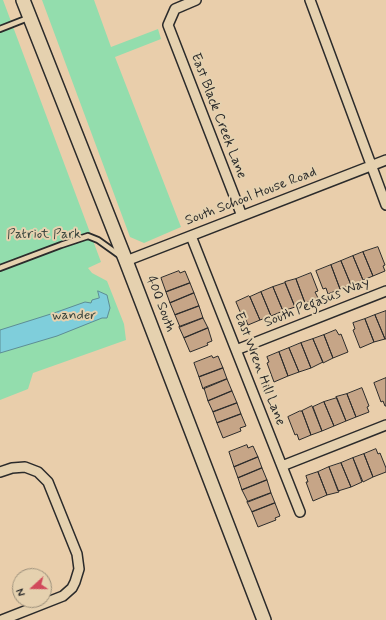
<!DOCTYPE html>
<style>
body{margin:0}
#map{position:relative;width:386px;height:620px;overflow:hidden;background:#e9ceab;font-family:Mynerve,sans-serif}
canvas{display:block}
.north{position:absolute;left:12px;top:568px;width:40px;height:40px;box-sizing:border-box;background:#e5d1af;border:1px solid #9b8f7a;border-radius:50%;rotate:249deg;font-size:11px;font-weight:700;line-height:16px;text-align:center;color:#2b2b2b}
.north::after{content:'';display:block;margin:auto;width:14px;height:18px;background:#d1495b;clip-path:polygon(50% 0,100% 100%,50% 72%,0 100%)}
</style>
<div id="map">
<canvas width="386" height="620"></canvas>
<div class="north">N</div>
</div>
<script>
const g = document.querySelector('canvas').getContext('2d');
g.lineJoin = 'round';
function fillPath(path, color) { g.fillStyle = color; g.fill(path, 'evenodd'); }
function strokePath(path, color, width, dash) { g.strokeStyle = color; g.lineWidth = width; g.lineCap = dash ? 'butt' : 'round'; g.setLineDash(dash || []); g.stroke(path); }
function write(font, color, halo, rows, align = 'center') {
  g.font = font + ' Mynerve,sans-serif'; g.lineWidth = 4; g.setLineDash([]); g.textBaseline = 'middle'; g.strokeStyle = halo; g.fillStyle = color; for (const [text, x, y, turn = 0] of rows) {
    g.save(); g.translate(x, y); g.rotate((+turn || 0) * Math.PI / 180); g.textAlign = isNaN(turn) ? turn : align; if (halo) g.strokeText(text, 0, 0); g.fillText(text, 0, 0); g.restore();
  }
}
const green = new Path2D(`
 M0,0H3L101,262L88,268L92,273L107,281L124,324L126,340L33,373L28,389L0,400Z
 M42,0H94L111,47L158,29L161,39L115,57L181,227L144,243L130,237Z`);
const water = new Path2D(`
 M98,291L107,295L110,308L107,318H102L57,336L0,353V330L54,313L85,302L91,303L92,300L99,298Z`);
const building = new Path2D(`
 M378,247L385,265L383,266L385,271L373,276L363,252Z
 M363,252L373,276L363,280L353,256Z
 M353,256L363,280L351,285L341,261Z
 M341,261L351,285L340,289L331,265Z
 M331,265L340,289L328,294L326,288L323,289L316,271Z
 M179,271L180,273L185,271L190,283L166,292L161,278Z
 M311,273L318,291L315,292L318,298L305,303L296,279Z
 M296,279L305,303L295,307L285,282Z
 M190,283L194,293L170,303L166,292Z
 M285,283L295,307L283,311L273,287Z
 M273,287L283,311L271,316L261,292Z
 M261,292L271,316L260,320L250,297Z
 M194,293L199,306L175,315L170,303Z
 M249,296L250,297L260,320L248,325L246,320L244,321L236,302Z
 M199,306L203,318L180,327L175,315Z
 M386,311V339H385L375,315Z
 M375,315L385,339L374,342L365,319Z
 M203,318L208,328L184,338L179,327Z
 M365,319L374,342L360,348L353,330L355,329L353,323Z
 M208,328L212,341L207,343L208,345L190,352L184,338Z
 M336,330L339,335L341,334L348,352L333,358L324,335Z
 M324,335L333,358L323,363L313,339Z
 M313,339L323,362L311,368L301,343Z
 M301,343L311,368L299,372L289,348Z
 M289,348L299,372L288,376L279,352Z
 M279,352L288,376L274,382L267,363L269,362L267,357Z
 M212,356L213,358L218,356L223,368L199,377L194,363Z
 M223,368L227,379L203,389L199,377Z
 M386,378V406H385L383,401L381,402L374,383Z
 M227,379L232,391L208,401L204,388Z
 M362,388L369,406L367,407L369,412L356,417L347,394Z
 M232,391L237,403L213,412L208,401Z
 M347,394L356,417L346,421L336,397Z
 M337,398L346,421L334,426L324,402Z
 M324,402L334,426L322,431L313,407Z
 M237,403L241,414L217,423L213,412Z
 M312,406L322,431L311,435L302,411Z
 M300,411H302L311,435L299,440L297,434L295,435L288,417Z
 M241,414L246,426L240,428L241,431L223,438L217,423Z
 M247,445L248,448L253,446L258,457L234,467L229,452Z
 M376,449L378,454L380,453L386,468V472L373,477L364,454Z
 M364,454L373,477L363,482L353,458Z
 M258,457L262,468L238,478L234,467Z
 M353,458L362,482L351,487L341,463Z
 M341,463L351,487L338,491L329,467Z
 M329,467L339,492L327,495L318,472Z
 M262,468L267,480L242,490L238,478Z
 M318,472L327,495L313,501L306,482H308L306,476Z
 M267,480L271,493L248,502L242,490Z
 M271,493L275,503L252,512L247,502Z
 M275,503L280,516L275,518L276,520L258,527L252,512Z`);
const lane = new Path2D(`
 M0,29L28,18
 M0,268L61,245L88,236L98,240L119,255`);
const street = new Path2D(`
 M196,0L175,9L168,25L242,216
 M310,0L386,205
 M191,236L300,512
 M126,261L386,160
 M236,350L386,291
 M282,466L386,425
 M0,472L12,468L25,467L38,472L48,482L77,554L79,569L75,582L72,588L63,596L2,620`);
const secondary = new Path2D(`
 M23,0L126,261L264,620`);
const streetNames = [
 ["East Black Creek Lane",218,116,69],
 ["South School House Road",251,197,-21],
 ["South Pegasus Way",317,303,-22],
 ["400 South",160,304,69],
 ["East Wren Hill Lane",259,369,69]
];
const parkNames = [
 ["Patriot Park",44,235],
 ["wander",74,316]
];
fillPath(green, '#93ddad');
fillPath(water, '#7fcedb');
strokePath(water, '#5d8d95', 1);
fillPath(building, '#c6a587');
strokePath(building, '#2b2b2b', 1);
strokePath(lane, '#2b2b2b', 8);
strokePath(street, '#2b2b2b', 12);
strokePath(secondary, '#2b2b2b', 16);
strokePath(lane, '#e5d1af', 4.5);
strokePath(street, '#e5d1af', 9);
strokePath(secondary, '#e5d1af', 13);
write('14px', '#2b2b2b', '#e5d1af', streetNames);
write('14px', '#3b463e', '#e5d1af', parkNames);
</script>
